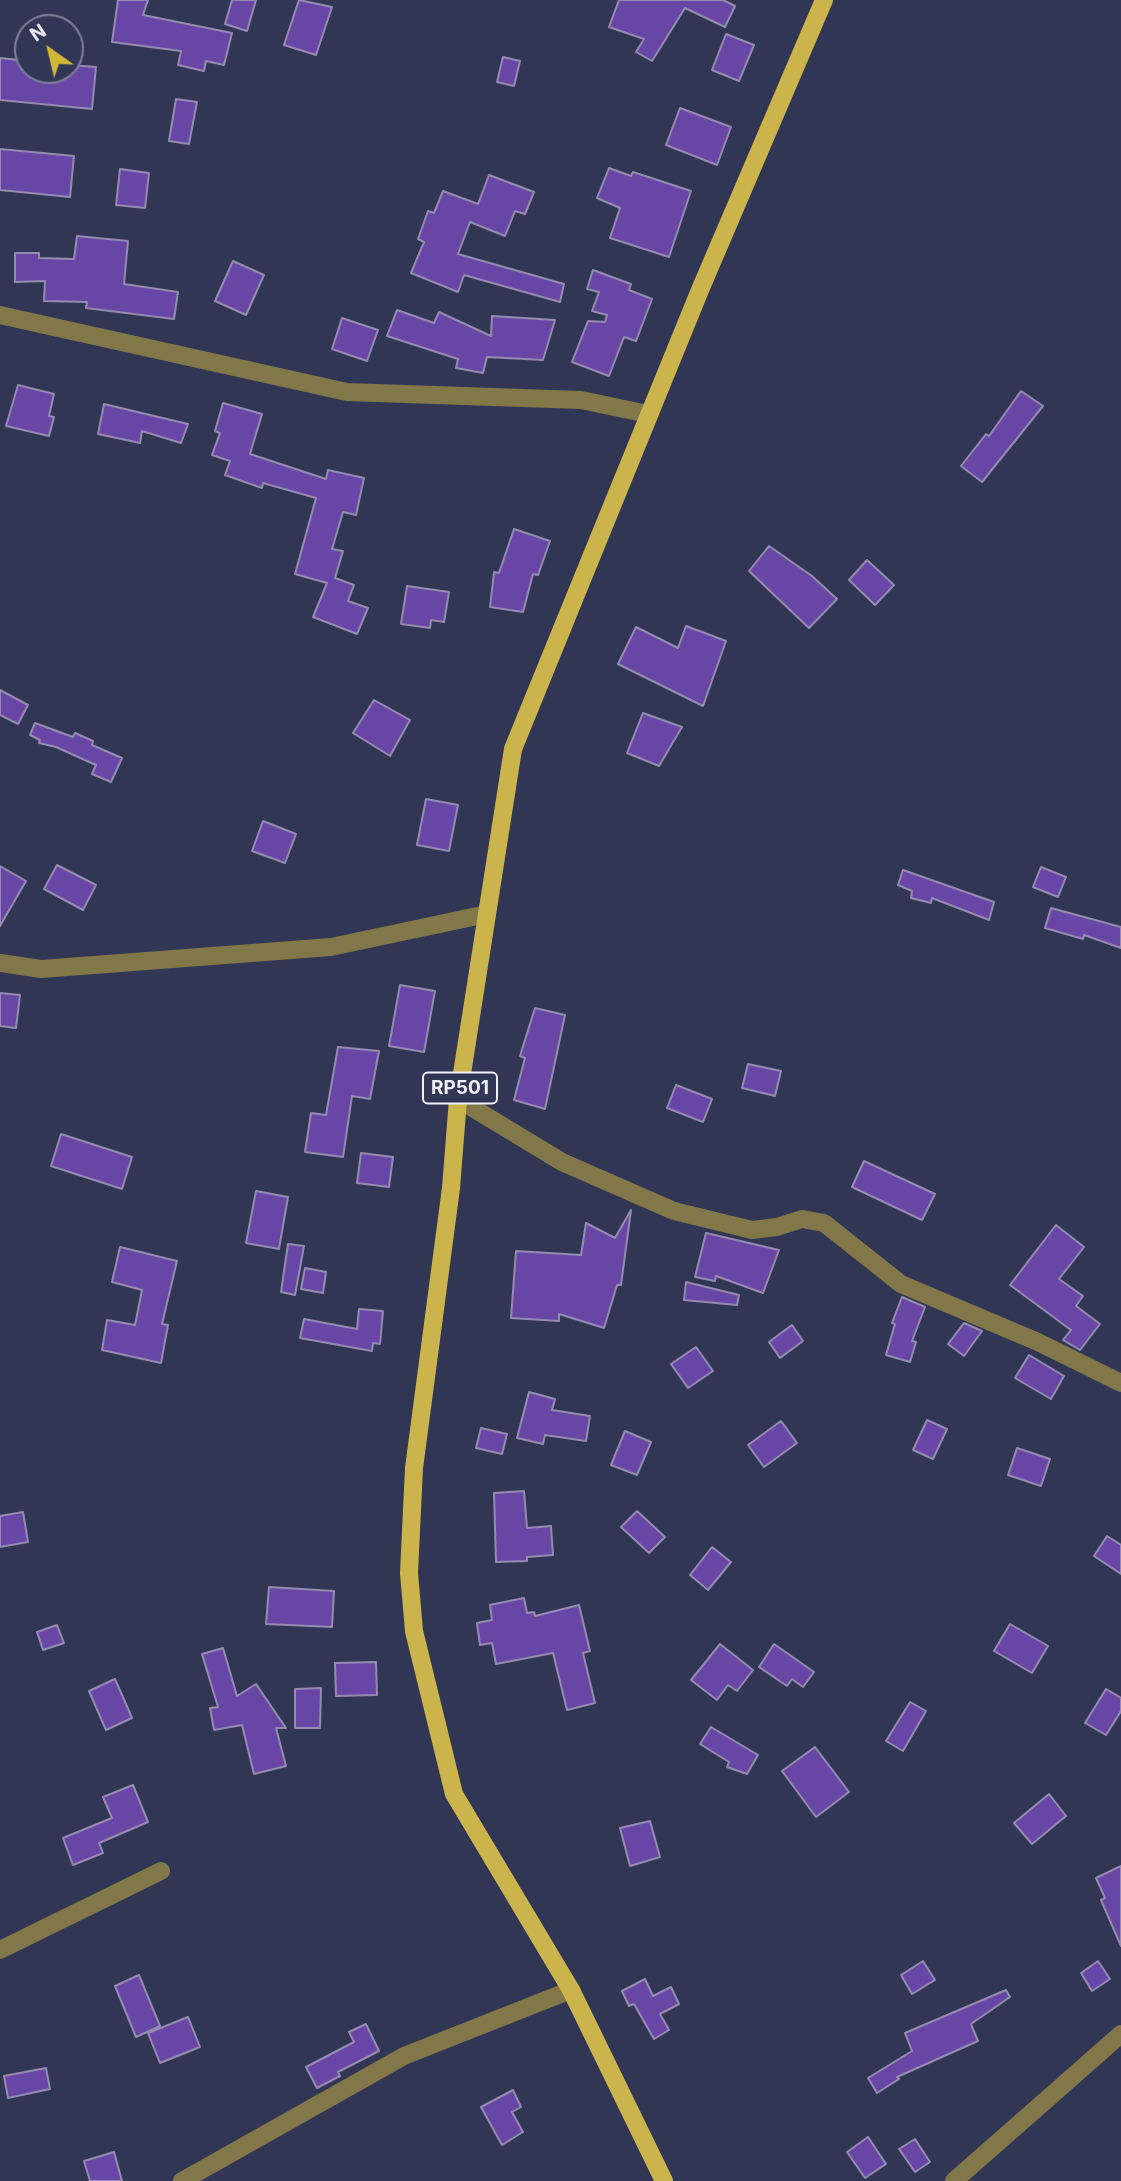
<!DOCTYPE html>
<style>
body{margin:0}
#map{position:relative;width:1121px;height:2181px;overflow:hidden;background:#323655;font-family:Inter,sans-serif}
canvas{display:block}
.north{position:absolute;left:14px;top:14px;width:70px;height:70px;box-sizing:border-box;background:#323655;border:2px solid #7e8198;border-radius:50%;rotate:326deg;font-size:19px;font-weight:700;line-height:28px;text-align:center;color:#eff1fd}
.north::after{content:'';display:block;margin:auto;width:24px;height:32px;background:#d1b736;clip-path:polygon(50% 0,100% 100%,50% 72%,0 100%)}
</style>
<div id="map">
<canvas width="1121" height="2181"></canvas>
<div class="north">N</div>
</div>
<script>
const g = document.querySelector('canvas').getContext('2d');
g.lineJoin = 'round';
function fillPath(path, color) { g.fillStyle = color; g.fill(path, 'evenodd'); }
function strokePath(path, color, width, dash) { g.strokeStyle = color; g.lineWidth = width; g.lineCap = dash ? 'butt' : 'round'; g.setLineDash(dash || []); g.stroke(path); }
function write(font, color, halo, rows, align = 'center') {
  g.font = font + ' Inter,sans-serif'; g.lineWidth = 6; g.setLineDash([]); g.textBaseline = 'middle'; g.strokeStyle = halo; g.fillStyle = color; for (const [text, x, y, turn = 0] of rows) {
    g.save(); g.translate(x, y); g.rotate((+turn || 0) * Math.PI / 180); g.textAlign = isNaN(turn) ? turn : align; if (halo) g.strokeText(text, 0, 0); g.fillText(text, 0, 0); g.restore();
  }
}
const building = new Path2D(`
 M118,0H148L143,15L232,33L224,65L206,61L204,71L178,65L181,51L112,42Z
 M232,0H256L247,31L225,24Z
 M299,0L332,7L316,55L284,45Z
 M619,0H723L735,6L725,27L685,8L652,61L636,52L644,39L609,27Z
 M726,34L754,45L739,81L712,70Z
 M503,57L520,61L514,86L497,82Z
 M0,58L28,61V70H70V65L96,67L92,109L0,100Z
 M176,99L197,102L189,144L169,141Z
 M680,108L731,127L717,165L666,145Z
 M0,149L74,156L70,197L0,190Z
 M609,168L631,176L633,172L691,191L669,257L610,238L620,208L597,198Z
 M120,169L149,173L145,208L116,205Z
 M489,175L534,192L525,214L515,211L505,236L470,222L458,254L564,284L560,302L464,275L458,292L411,273L424,242L418,239L428,211L434,213L443,191L478,204Z
 M77,236L128,241L124,284L178,292L174,319L86,308L87,302L44,301L45,281L15,282V253H39V258L74,259Z
 M233,261L264,275L246,315L215,301Z
 M593,270L631,284L629,290L652,299L636,341L624,337L609,376L572,362L588,321L605,322L607,315L592,311L599,292L587,289Z
 M397,310L434,323L439,312L491,336L492,316L555,320L543,360L487,357L483,373L456,368L458,359L387,336Z
 M342,318L378,330L367,361L332,349Z
 M18,385L54,394L49,416L54,417L49,436L6,426Z
 M1021,391L1043,406L982,482L961,466L986,434L989,436Z
 M223,403L262,414L250,454L326,479L328,470L364,478L356,515L343,512L332,549L343,551L335,578L354,585L348,601L368,608L357,634L313,617L327,583L295,574L316,498L263,483L262,488L225,475L230,461L212,455L220,433L215,431Z
 M104,404L188,424L181,443L142,431L140,443L98,434Z
 M514,529L550,541L538,575L533,574L523,612L490,607L494,572L499,573Z
 M769,546L812,576L837,599L809,628L749,571Z
 M867,560L894,585L875,605L849,580Z
 M407,586L449,592L444,622L431,620L430,628L401,624Z
 M686,626L726,641L703,706L618,664L636,627L678,648Z
 M0,690L28,705L18,724L0,715Z
 M374,700L410,720L390,756L353,733Z
 M643,713L682,727L659,766L627,753Z
 M35,723L73,737L75,733L93,741L92,745L122,758L111,782L92,774L96,765L56,747L39,743L40,740L30,735Z
 M426,799L458,805L449,851L417,845Z
 M263,821L296,834L285,863L252,851Z
 M57,865L96,885L83,910L44,889Z
 M0,866L26,881L0,926Z
 M1041,867L1066,877L1058,897L1033,887Z
 M903,870L994,902L989,920L932,898L931,903L911,898L912,891L898,885Z
 M1051,908L1121,927V948L1084,935L1083,939L1045,928Z
 M400,985L435,991L424,1052L389,1046Z
 M0,993L20,995L16,1028L0,1026Z
 M535,1008L565,1015L545,1109L514,1100L525,1058L520,1056Z
 M338,1047L379,1051L370,1099L352,1096L343,1157L305,1152L311,1113L326,1115Z
 M748,1064L781,1071L775,1096L742,1088Z
 M676,1085L712,1099L703,1122L667,1108Z
 M61,1134L132,1157L122,1189L51,1166Z
 M361,1153L393,1157L389,1187L357,1183Z
 M864,1161L935,1194L922,1220L852,1187Z
 M256,1191L288,1197L279,1249L246,1243Z
 M631,1210L621,1285H617L604,1328L559,1314V1321L511,1318L516,1251L581,1255L586,1223L615,1238Z
 M1056,1225L1084,1247L1059,1279L1083,1296L1076,1306L1100,1324L1080,1350L1063,1340L1071,1330L1010,1285Z
 M706,1233L779,1250L763,1293L716,1276L715,1281L695,1277Z
 M288,1244L304,1246L295,1295L281,1292Z
 M120,1247L177,1261L162,1324L168,1325L161,1363L102,1350L107,1320L135,1325L142,1290L112,1282Z
 M305,1268L326,1272L323,1293L301,1289Z
 M686,1282L739,1295L737,1305L684,1300Z
 M902,1297L925,1307L912,1341L916,1342L910,1362L886,1355L895,1324L892,1323Z
 M359,1309L383,1311L380,1344L373,1343L372,1351L300,1338L304,1319L357,1329Z
 M964,1323L982,1331L964,1356L948,1344Z
 M792,1325L803,1341L780,1358L769,1342Z
 M696,1347L713,1371L688,1388L671,1364Z
 M1029,1355L1064,1376L1051,1399L1015,1378Z
 M529,1392L555,1399L552,1410L590,1416L586,1441L545,1435L543,1444L517,1438Z
 M927,1420L947,1429L933,1459L913,1450Z
 M781,1421L797,1443L764,1467L748,1445Z
 M481,1428L507,1434L502,1454L476,1448Z
 M625,1431L651,1442L637,1475L611,1465Z
 M1017,1448L1050,1459L1041,1486L1008,1475Z
 M524,1491L527,1528L551,1526L553,1555L527,1557V1561L496,1562L494,1493Z
 M637,1511L665,1537L649,1553L621,1527Z
 M23,1512L28,1542L0,1547V1516Z
 M1107,1536L1121,1545V1574L1094,1556Z
 M712,1547L731,1562L708,1590L690,1575Z
 M269,1587L334,1591L332,1627L266,1624Z
 M524,1598L527,1613L534,1612L535,1616L579,1605L590,1651L583,1653L595,1703L567,1710L553,1653L496,1664L492,1643L480,1645L477,1623L492,1620L490,1605Z
 M1010,1624L1048,1646L1032,1673L994,1651Z
 M57,1625L64,1643L43,1650L37,1632Z
 M720,1644L753,1670L737,1691L728,1685L717,1700L691,1680Z
 M774,1644L814,1672L803,1687L792,1679L787,1686L759,1667Z
 M223,1648L237,1696L256,1684L286,1728H276L286,1766L254,1774L242,1725L214,1730L210,1708L218,1707L202,1654Z
 M376,1662L377,1695L336,1696L335,1663Z
 M115,1679L132,1718L106,1730L89,1691Z
 M321,1688L320,1728H295V1689Z
 M1106,1689L1121,1698V1711L1106,1735L1085,1723Z
 M910,1702L926,1711L903,1751L886,1741Z
 M711,1727L758,1755L747,1774L727,1767L729,1762L700,1744Z
 M815,1747L849,1792L816,1817L782,1771Z
 M133,1785L148,1822L99,1843L103,1853L73,1865L63,1838L112,1818L103,1797Z
 M1049,1794L1066,1816L1032,1844L1014,1823Z
 M650,1821L660,1857L630,1866L620,1828Z
 M1121,1866V1946L1101,1900L1105,1898L1096,1878Z
 M923,1961L935,1980L912,1994L901,1975Z
 M1098,1961L1110,1979L1092,1991L1081,1973Z
 M139,1975L160,2026L136,2037L115,1986Z
 M645,1979L653,1996L671,1987L679,2004L660,2014L669,2030L654,2039L634,2004L629,2006L622,1991Z
 M1006,1990L1010,1997L971,2024L978,2041L897,2077L899,2079L877,2093L868,2078L912,2051L905,2033Z
 M188,2017L200,2047L160,2063L148,2033Z
 M366,2024L379,2051L338,2072L340,2076L317,2088L306,2067L354,2042L349,2032Z
 M46,2068L50,2089L8,2098L4,2076Z
 M513,2090L521,2107L512,2112L523,2132L502,2145L481,2107Z
 M868,2137L886,2164L865,2178L847,2152Z
 M915,2139L930,2162L915,2172L899,2149Z
 M114,2152L122,2181H90L84,2161Z`);
const minor = new Path2D(`
 M0,315L347,392L581,400L648,414
 M0,963L41,969L331,947L487,914
 M458,1099L562,1162L674,1211L752,1230L777,1227L802,1219L824,1223L901,1284L1038,1342L1121,1383
 M0,1950L161,1871
 M182,2181L404,2056L571,1990
 M954,2181L1121,2034`);
const primary = new Path2D(`
 M664,2181L571,1990L454,1794L414,1631L409,1573L414,1468L451,1188L458,1099L513,749L700,290L824,0`);
const shields = [
 [460,1088,74]
];
const shieldNames = [
 ["RP501",460,1088]
];
fillPath(building, '#6846a5');
strokePath(building, '#958bb0', 2);
strokePath(minor, '#817748', 18);
strokePath(primary, '#cab44b', 18);
for (const [x, y, w] of shields) { const box = new Path2D(); box.roundRect(x - w / 2, y - 15.5, w, 31, 5); g.fillStyle = '#323655'; g.fill(box); strokePath(box, '#eff1fd', 2); }
write('bold 19px', '#eff1fd', null, shieldNames);
</script>
